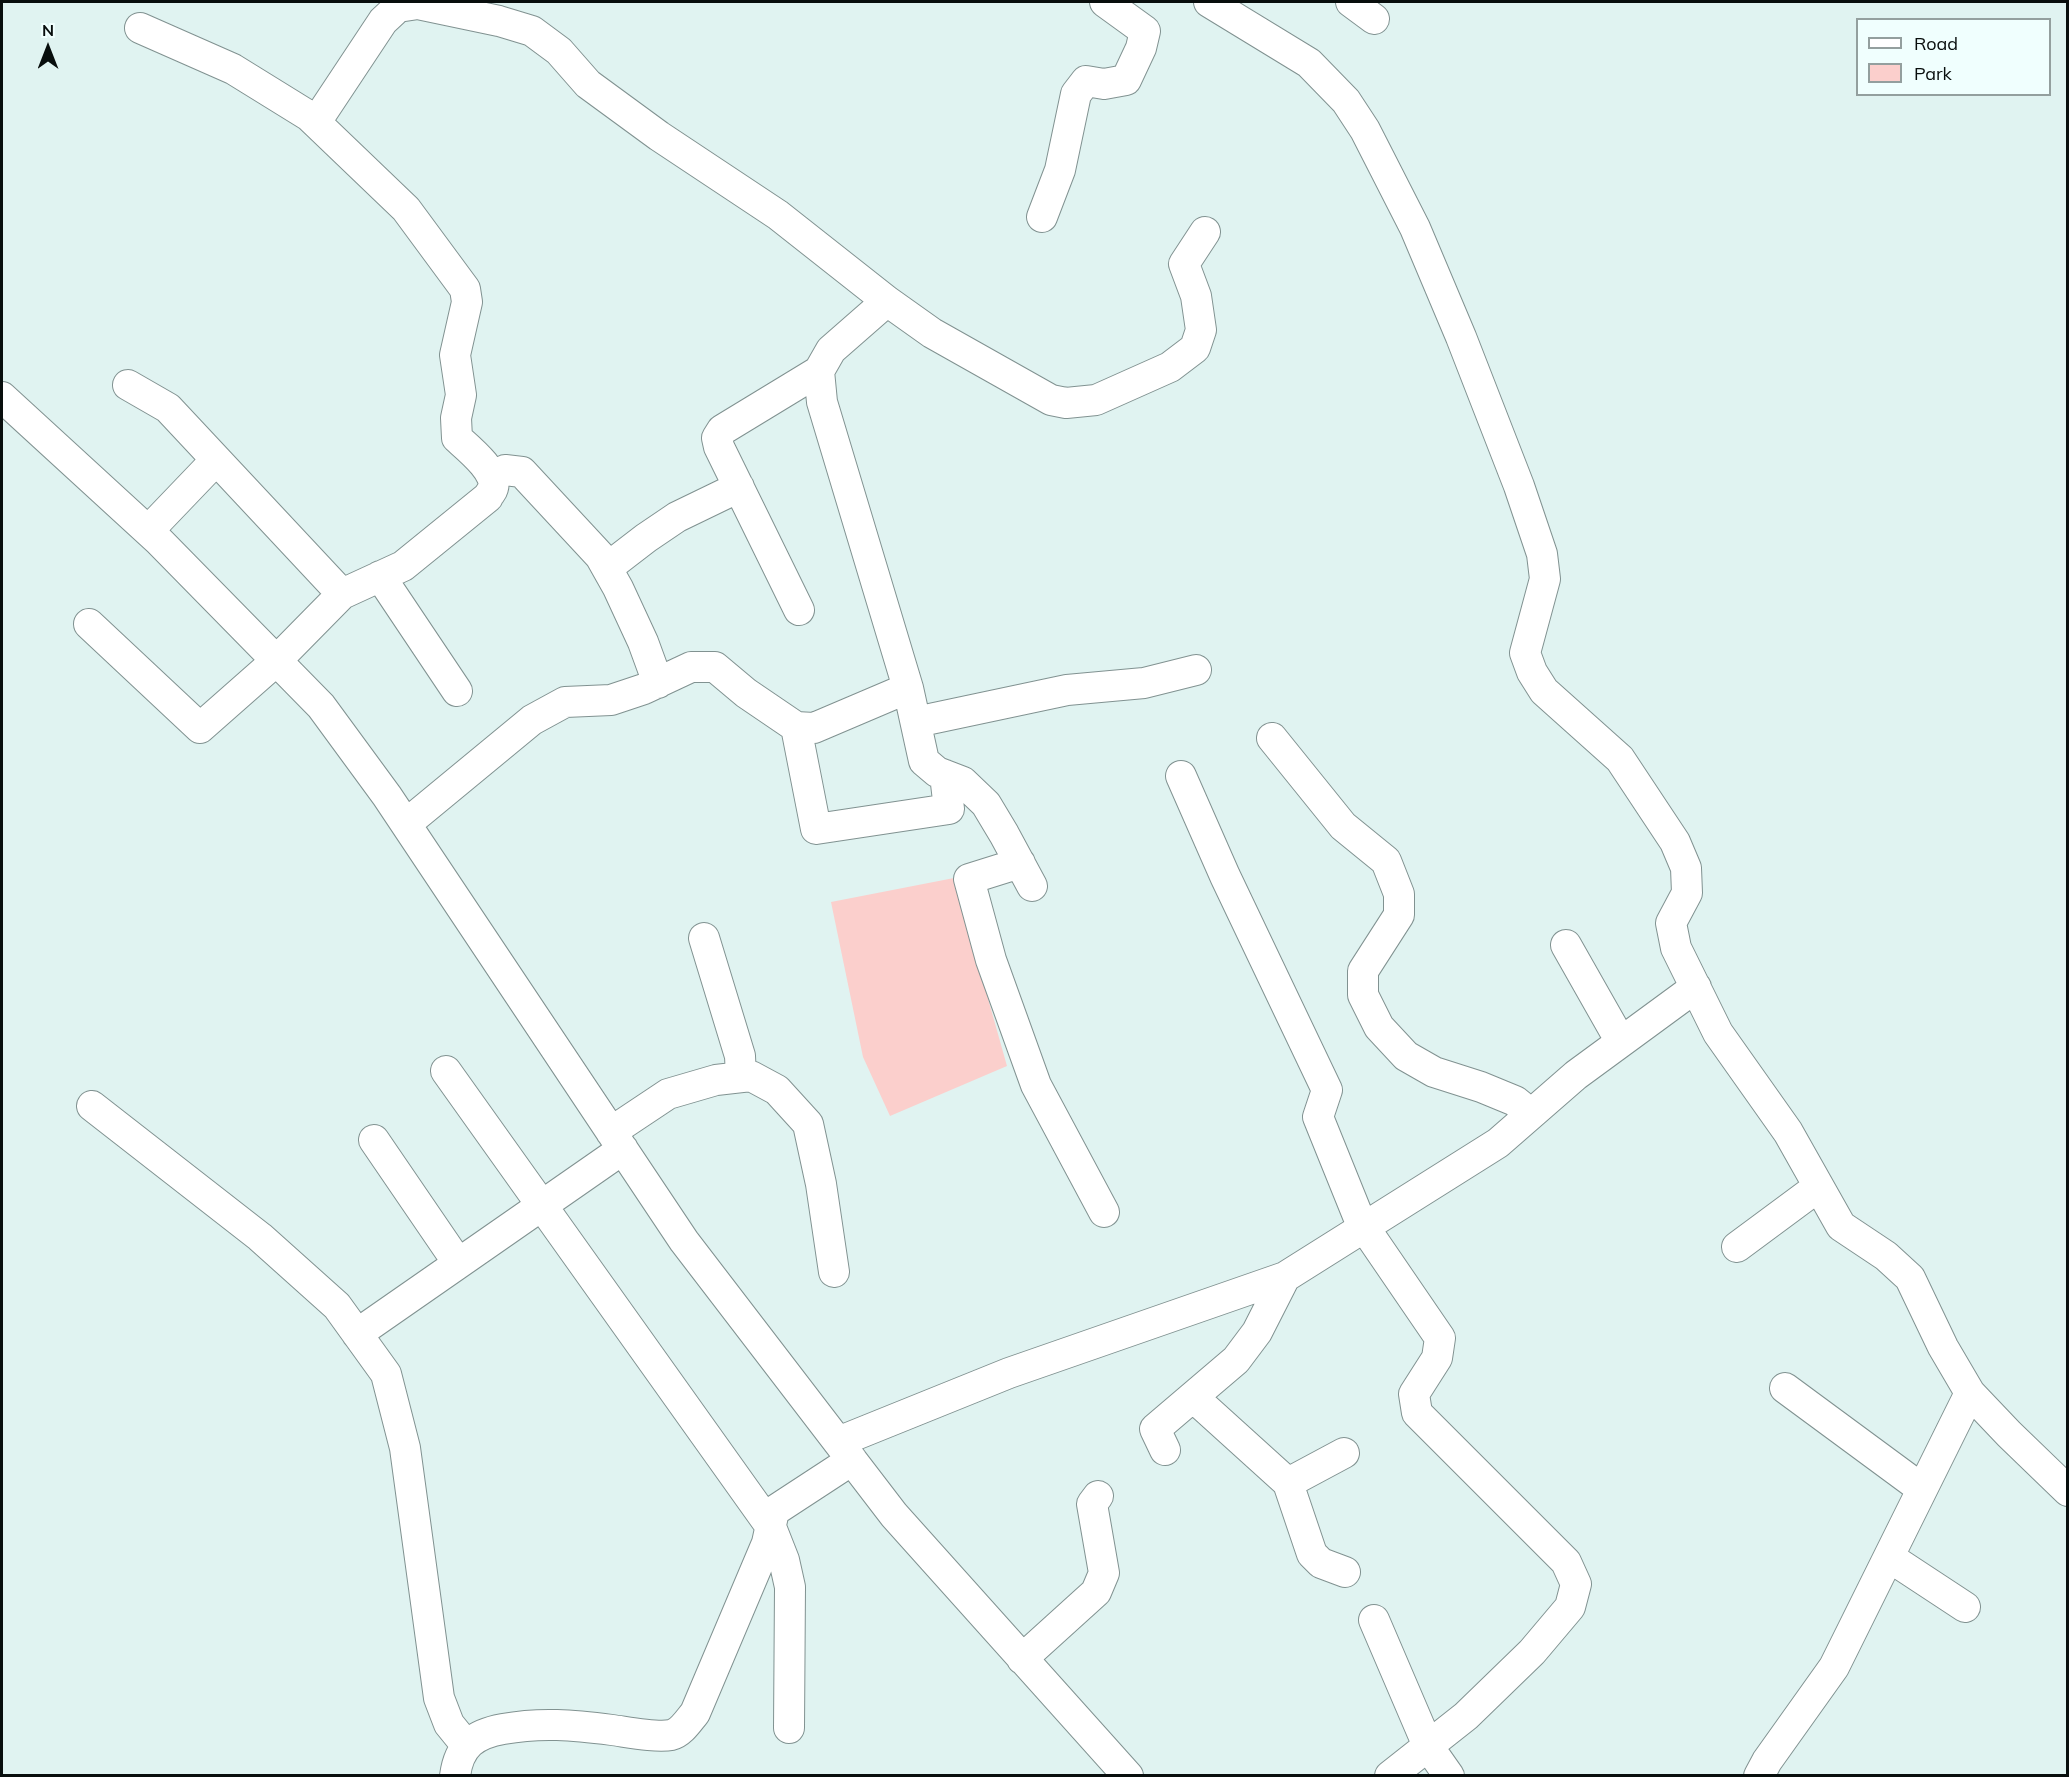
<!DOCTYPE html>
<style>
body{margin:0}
#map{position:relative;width:2069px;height:1777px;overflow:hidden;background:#e0f3f1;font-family:Mulish,sans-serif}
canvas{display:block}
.frame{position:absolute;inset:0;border:3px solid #080e0d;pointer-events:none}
.legend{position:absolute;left:1856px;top:18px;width:195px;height:78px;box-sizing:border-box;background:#f0fffe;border:2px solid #939f9e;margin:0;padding:8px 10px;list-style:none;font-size:18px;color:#080e0d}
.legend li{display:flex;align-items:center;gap:12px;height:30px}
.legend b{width:30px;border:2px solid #939f9e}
.north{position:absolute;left:18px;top:18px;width:60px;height:60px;-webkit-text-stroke:4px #f0fffe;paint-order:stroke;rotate:0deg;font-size:16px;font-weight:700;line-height:24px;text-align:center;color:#080e0d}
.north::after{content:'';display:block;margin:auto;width:21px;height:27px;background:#080e0d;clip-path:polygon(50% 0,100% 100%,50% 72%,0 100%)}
</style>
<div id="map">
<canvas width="2069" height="1777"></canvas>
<div class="frame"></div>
<ul class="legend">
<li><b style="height:8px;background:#fff"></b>Road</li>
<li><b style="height:16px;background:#fbcfcc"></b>Park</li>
</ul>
<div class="north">N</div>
</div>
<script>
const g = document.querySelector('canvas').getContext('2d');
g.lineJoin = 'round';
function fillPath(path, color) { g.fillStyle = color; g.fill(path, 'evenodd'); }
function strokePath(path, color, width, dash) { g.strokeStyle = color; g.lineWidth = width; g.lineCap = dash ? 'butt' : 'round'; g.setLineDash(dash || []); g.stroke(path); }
const green = new Path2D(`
 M954,878L1007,1066L890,1116L863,1057L831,902Z`);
const minor = new Path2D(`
 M1209,2L1309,63L1346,101L1365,130L1415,228L1461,337L1519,486L1542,554L1545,579L1525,653L1532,672L1544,691L1620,759L1675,842L1686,868L1687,893L1671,923L1676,948L1718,1033L1788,1132L1841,1226L1886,1256L1910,1278L1943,1347L1970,1393L2009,1434L2068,1491
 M1351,2L1374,19
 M316,122L383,21L398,7L418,4L499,21L532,31L559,51L588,84L659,136L778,215L887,301L932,333L1051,400L1066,403L1096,400L1170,367L1195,348L1201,330L1196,296L1184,264L1205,232
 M1042,217L1060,170L1076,94L1086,81L1104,84L1126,80L1141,48L1145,31L1105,2
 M887,301L831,350L819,371L822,402L908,688L924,761L937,772L963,782L986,804L1004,834L1032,886
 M128,385L168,408L342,594
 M2,397L159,541L321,706L387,796L684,1241L894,1515L1128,1776
 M493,477L505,470L522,472L600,556L618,588L643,642L658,683
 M148,531L216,460
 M607,568L646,538L677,517L739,487
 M380,576L457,691
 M799,610L719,447L717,438L722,430L819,371
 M89,624L200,728L276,661L342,594L403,566L488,497C489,494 492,492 493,488C498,472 468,448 457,438L456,418L461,395L455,355L467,302L465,289L406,209L309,116L233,69L140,28
 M916,722L1067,690L1144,683L1196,670
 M796,727L816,829L949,809L945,775
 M1272,738L1343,826L1386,861L1399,894V915L1363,971V995L1379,1027L1406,1056L1434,1072L1481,1087L1515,1101L1531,1114
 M1181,776L1225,876L1327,1090L1318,1117L1360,1221L1440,1338L1437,1358L1414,1394L1417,1413L1566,1562L1576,1584L1570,1607L1532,1652L1466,1716L1390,1776
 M406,824L532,720L565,702L611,700L644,689L691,667H715L746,693L796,727L814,728L908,688
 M1020,863L969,879L991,960L1036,1085L1104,1212
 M704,938L740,1056L741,1077
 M1566,945L1621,1042
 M446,1071L771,1527L784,1560L790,1587L789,1728
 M92,1106L260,1237L337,1306L386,1374L405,1448L439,1698L449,1724L466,1745
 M611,1132L668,1094L716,1080L751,1076L777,1090L808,1124L821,1184L834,1272
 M374,1140L458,1263
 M1737,1247L1818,1187
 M357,1334L623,1149
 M1785,1388L1922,1489
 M1193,1397L1288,1483L1312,1554L1321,1563L1345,1572
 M838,1442L1009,1373L1285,1277L1498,1143L1576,1075L1696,987
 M1165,1450L1155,1429L1236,1360L1257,1332L1285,1277
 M1288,1483L1344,1453
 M1889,1557L1965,1607
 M1374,1620L1428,1746L1449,1776
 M1022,1659L1096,1592L1104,1573L1092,1504L1098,1496
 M455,1776C459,1745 475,1734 503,1729C541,1722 573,1725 612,1730C627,1732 657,1738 671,1735C681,1733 689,1720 695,1713L767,1543L774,1511L852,1460
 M1759,1776L1767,1761L1834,1667L1970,1393`);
fillPath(green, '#fbcfcc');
strokePath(minor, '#819291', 32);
strokePath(minor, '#fff', 30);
</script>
